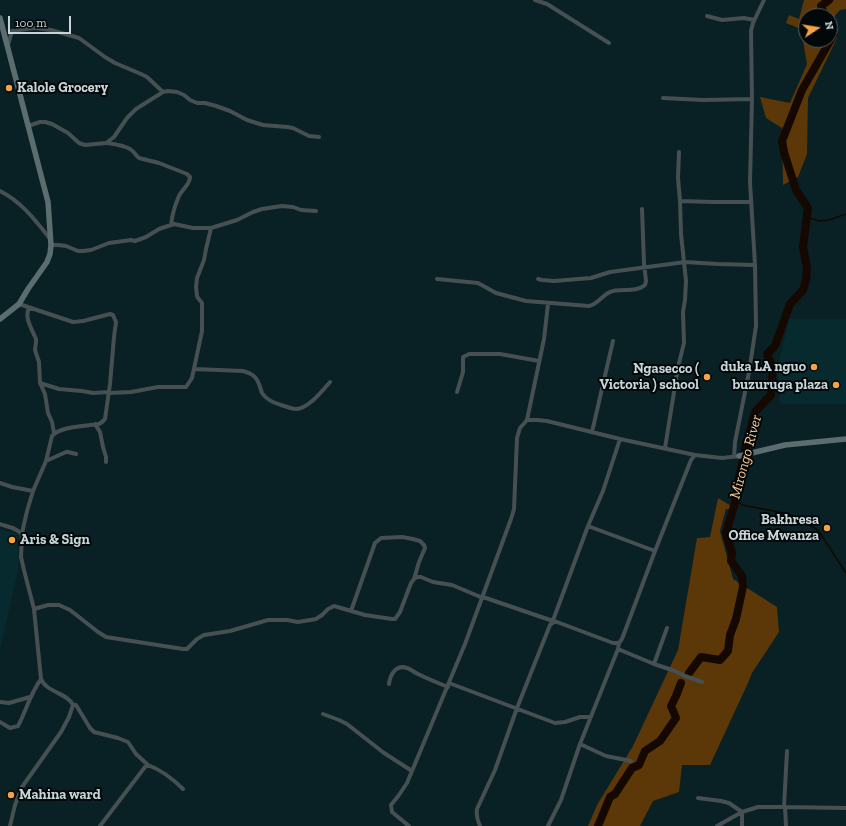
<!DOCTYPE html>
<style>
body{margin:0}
#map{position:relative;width:846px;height:826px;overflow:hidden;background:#092024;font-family:"Zilla Slab",serif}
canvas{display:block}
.north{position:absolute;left:798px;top:8px;width:40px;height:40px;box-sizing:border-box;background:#02080a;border:1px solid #515a5c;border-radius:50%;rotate:78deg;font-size:11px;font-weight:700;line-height:16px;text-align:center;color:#c7d5d7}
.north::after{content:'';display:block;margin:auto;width:14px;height:18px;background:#f5a345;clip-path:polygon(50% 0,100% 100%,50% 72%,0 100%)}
.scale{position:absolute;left:8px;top:16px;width:63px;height:18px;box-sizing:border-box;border:2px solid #c7d5d7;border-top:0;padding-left:5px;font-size:12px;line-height:14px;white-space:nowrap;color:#c7d5d7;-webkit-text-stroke:3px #02080a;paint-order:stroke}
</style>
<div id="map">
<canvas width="846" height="826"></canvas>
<div class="north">N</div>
<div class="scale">100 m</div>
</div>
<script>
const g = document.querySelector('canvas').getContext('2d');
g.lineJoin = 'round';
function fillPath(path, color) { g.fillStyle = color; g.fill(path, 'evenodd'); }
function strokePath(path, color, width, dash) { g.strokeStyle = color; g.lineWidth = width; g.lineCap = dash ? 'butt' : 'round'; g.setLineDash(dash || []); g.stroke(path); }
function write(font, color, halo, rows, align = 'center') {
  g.font = font + ' "Zilla Slab",serif'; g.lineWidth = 4; g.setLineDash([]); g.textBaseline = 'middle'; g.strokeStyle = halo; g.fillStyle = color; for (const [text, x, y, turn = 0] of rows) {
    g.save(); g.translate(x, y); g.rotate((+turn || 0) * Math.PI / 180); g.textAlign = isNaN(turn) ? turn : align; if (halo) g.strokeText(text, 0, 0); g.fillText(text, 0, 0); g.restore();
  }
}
const built = new Path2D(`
 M789,319H846V404H780L777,370Z
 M0,529L17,534L19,566L0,651Z`);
const green = new Path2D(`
 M804,0H846V9L840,10L834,17L837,38L808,98L807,154L798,177L783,185L782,128L766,118L760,97L790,103L807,64L801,29L786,23L789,15L799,19ZM806,16H830V40H806Z
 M718,498L738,510L726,509L720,531L733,579L777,607L779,632L752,673L748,683L710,765H682L679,792L653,801L640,826H588L597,805L633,746L678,650L697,538L710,537Z`);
const stream = new Path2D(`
 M807,217L819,221L829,220L846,214
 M736,499L742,505L789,514L818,530L846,573`);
const river = new Path2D(`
 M825,16L821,6L829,0
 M689,673L701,657L720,660L728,651L730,635L736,619L743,587L742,576L731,561L732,553L726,533L736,499L738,482L741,469L745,449L755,412L771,395L773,368L767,354L775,346L790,304L803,290L806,280L807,268L803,247L808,208L796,190L784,152L782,141L802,90L834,34L830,26
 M598,826L610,797L615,794L632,768L639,765L645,751L660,741L676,718L671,706L676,696L681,683`);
const street = new Path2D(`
 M535,0L547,4L609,43
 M707,16L722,20L744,18L754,20
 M8,45L12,31L34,28L51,30L79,38L105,57L115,63L141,74L147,77L163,92
 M663,98L703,100L752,99
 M28,126L40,122H45L52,124L68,133L79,143L85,145L106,143L114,137L127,118L136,109L163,92L168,91L177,92L184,95L190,100L197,103H205L216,106L230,111L247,120L263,125L287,127L293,128L309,136L319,137
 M107,143C114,144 123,145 130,149C134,151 135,155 139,158L159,163L187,174L190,177C190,185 182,189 179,196C175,205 172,216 171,225
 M0,191C22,202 36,221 51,240
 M680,201L714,202H751
 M51,245H58L66,246L78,251H83L91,250L109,243L131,240L135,241L146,237L159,229L174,224L193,228H211L237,220L253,212L262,209L282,206L293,207L301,210L316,211
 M437,279L478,283L496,293L526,301L589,306C599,304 603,293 613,291C623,289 637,292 645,285L646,281L644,263L642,209
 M538,279L542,280L554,281L591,278L610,272L685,262L718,264L755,265
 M19,304L73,322L83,321L110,314L113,315L116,322L114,337L110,384L105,419L102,422L99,424C87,426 60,426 52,436L46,461L33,491L27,511L22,533
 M29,308C24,318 32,329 36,339V342L35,350L39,362L40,383L45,394L48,413L52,422L54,433
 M194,369L243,371C251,373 256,376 259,384C260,387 261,390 262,393C266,399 274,403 281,405C285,406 291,409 296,409C308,409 322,391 330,382
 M40,383L59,389L82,391L93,393L109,392
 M457,392L463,372V357L469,354H500L539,361
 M109,393L131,392L158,387H186L192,378L202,331V303L198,298L197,296L196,287L197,278L204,260L206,249L211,228
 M527,420L544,339L548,304
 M95,424L100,432L103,447L106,457V462
 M592,432L613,341
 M665,448L678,367L684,343L683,312L685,300L686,281L681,234L680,201L678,178L679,152
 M734,457L735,442L749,372L756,326L755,265L750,182L752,99L751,31L753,23L764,0
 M46,461L66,452H68L76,454
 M0,483L12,487L33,491
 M0,524C8,527 18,528 22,535L21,557L24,570L34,609L41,679C46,692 69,694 73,705L69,717L61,732L22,787L15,805L10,826
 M588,526L655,551
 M483,597L553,621
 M34,609L48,605H59L70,610L98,632L106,637L183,649H187L197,639L204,635L230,631L268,620H287L298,622L316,619L322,615L328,609L334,606L365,615L392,619H395L400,612L411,583L414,579L417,577H421L433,582L452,585L483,598
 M351,611L375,543L381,538L402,537L413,539L420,541L424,545L425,548L419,562L414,579
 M552,623L588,526L603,491L620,439
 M618,649L654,664L675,671L685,676L702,682
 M654,664L667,628
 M449,683L555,723L565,722L580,717H591
 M389,684C390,675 396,664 407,668C411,669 415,673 418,674C428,679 438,683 448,687
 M0,702L9,703L30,697
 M73,705H76L90,728L94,732L118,738L128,742L136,754L148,765
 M323,714L339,720L347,724L384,753L412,771
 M0,722L10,728L18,726C26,711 30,694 41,679
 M580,744L606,756L631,761
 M698,798L721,801L729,803L742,812V826
 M784,807L787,751
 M785,807L786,826
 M100,826L145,767L148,765C161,770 173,779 183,789
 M409,826L392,812L391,805L399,795L407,783L465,644L511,519L514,509L517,438L520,428L527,420H537L547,421L620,439L695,455
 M480,826C477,820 476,816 477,809L495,770L517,708L550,625C552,623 554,621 557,622L613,643H619L622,639L655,551L691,460L695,455L722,458L739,456
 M548,826L561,800L580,744L618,649L619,643
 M717,826L742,812L758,807H784L846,808`);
const secondary = new Path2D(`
 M0,18L48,202L51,245L50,254L47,262L28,289L19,304L0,319
 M739,456L785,445L846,439`);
const markers = [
 [9,88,4,"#f5a345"],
 [814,367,4,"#f5a345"],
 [707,377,4,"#f5a345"],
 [836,385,4,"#f5a345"],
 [827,528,4,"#f5a345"],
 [12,540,4,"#f5a345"],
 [11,795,4,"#f5a345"]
];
const poiNames = [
 ["Kalole Grocery",17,88,"left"],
 ["duka LA nguo",806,367],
 ["Ngasecco (",699,369],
 ["Victoria ) school",699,385],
 ["buzuruga plaza",828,385],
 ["Bakhresa",819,520],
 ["Office Mwanza",819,536],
 ["Aris & Sign",20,540,"left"],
 ["Mahina ward",19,795,"left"]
];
const waterNames = [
 ["Mirongo River",746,457,-75]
];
fillPath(built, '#072a2f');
fillPath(green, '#5c3708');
strokePath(stream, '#150800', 1.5);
strokePath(river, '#150800', 8);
strokePath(street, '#465052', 4);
strokePath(secondary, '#5c6d70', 5.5);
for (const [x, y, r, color] of markers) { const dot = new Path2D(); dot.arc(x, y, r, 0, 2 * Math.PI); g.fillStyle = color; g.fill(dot); strokePath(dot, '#02080a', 1.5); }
write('bold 14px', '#c7d5d7', '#02080a', poiNames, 'right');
write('italic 15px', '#fdc791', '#02080a', waterNames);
</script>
